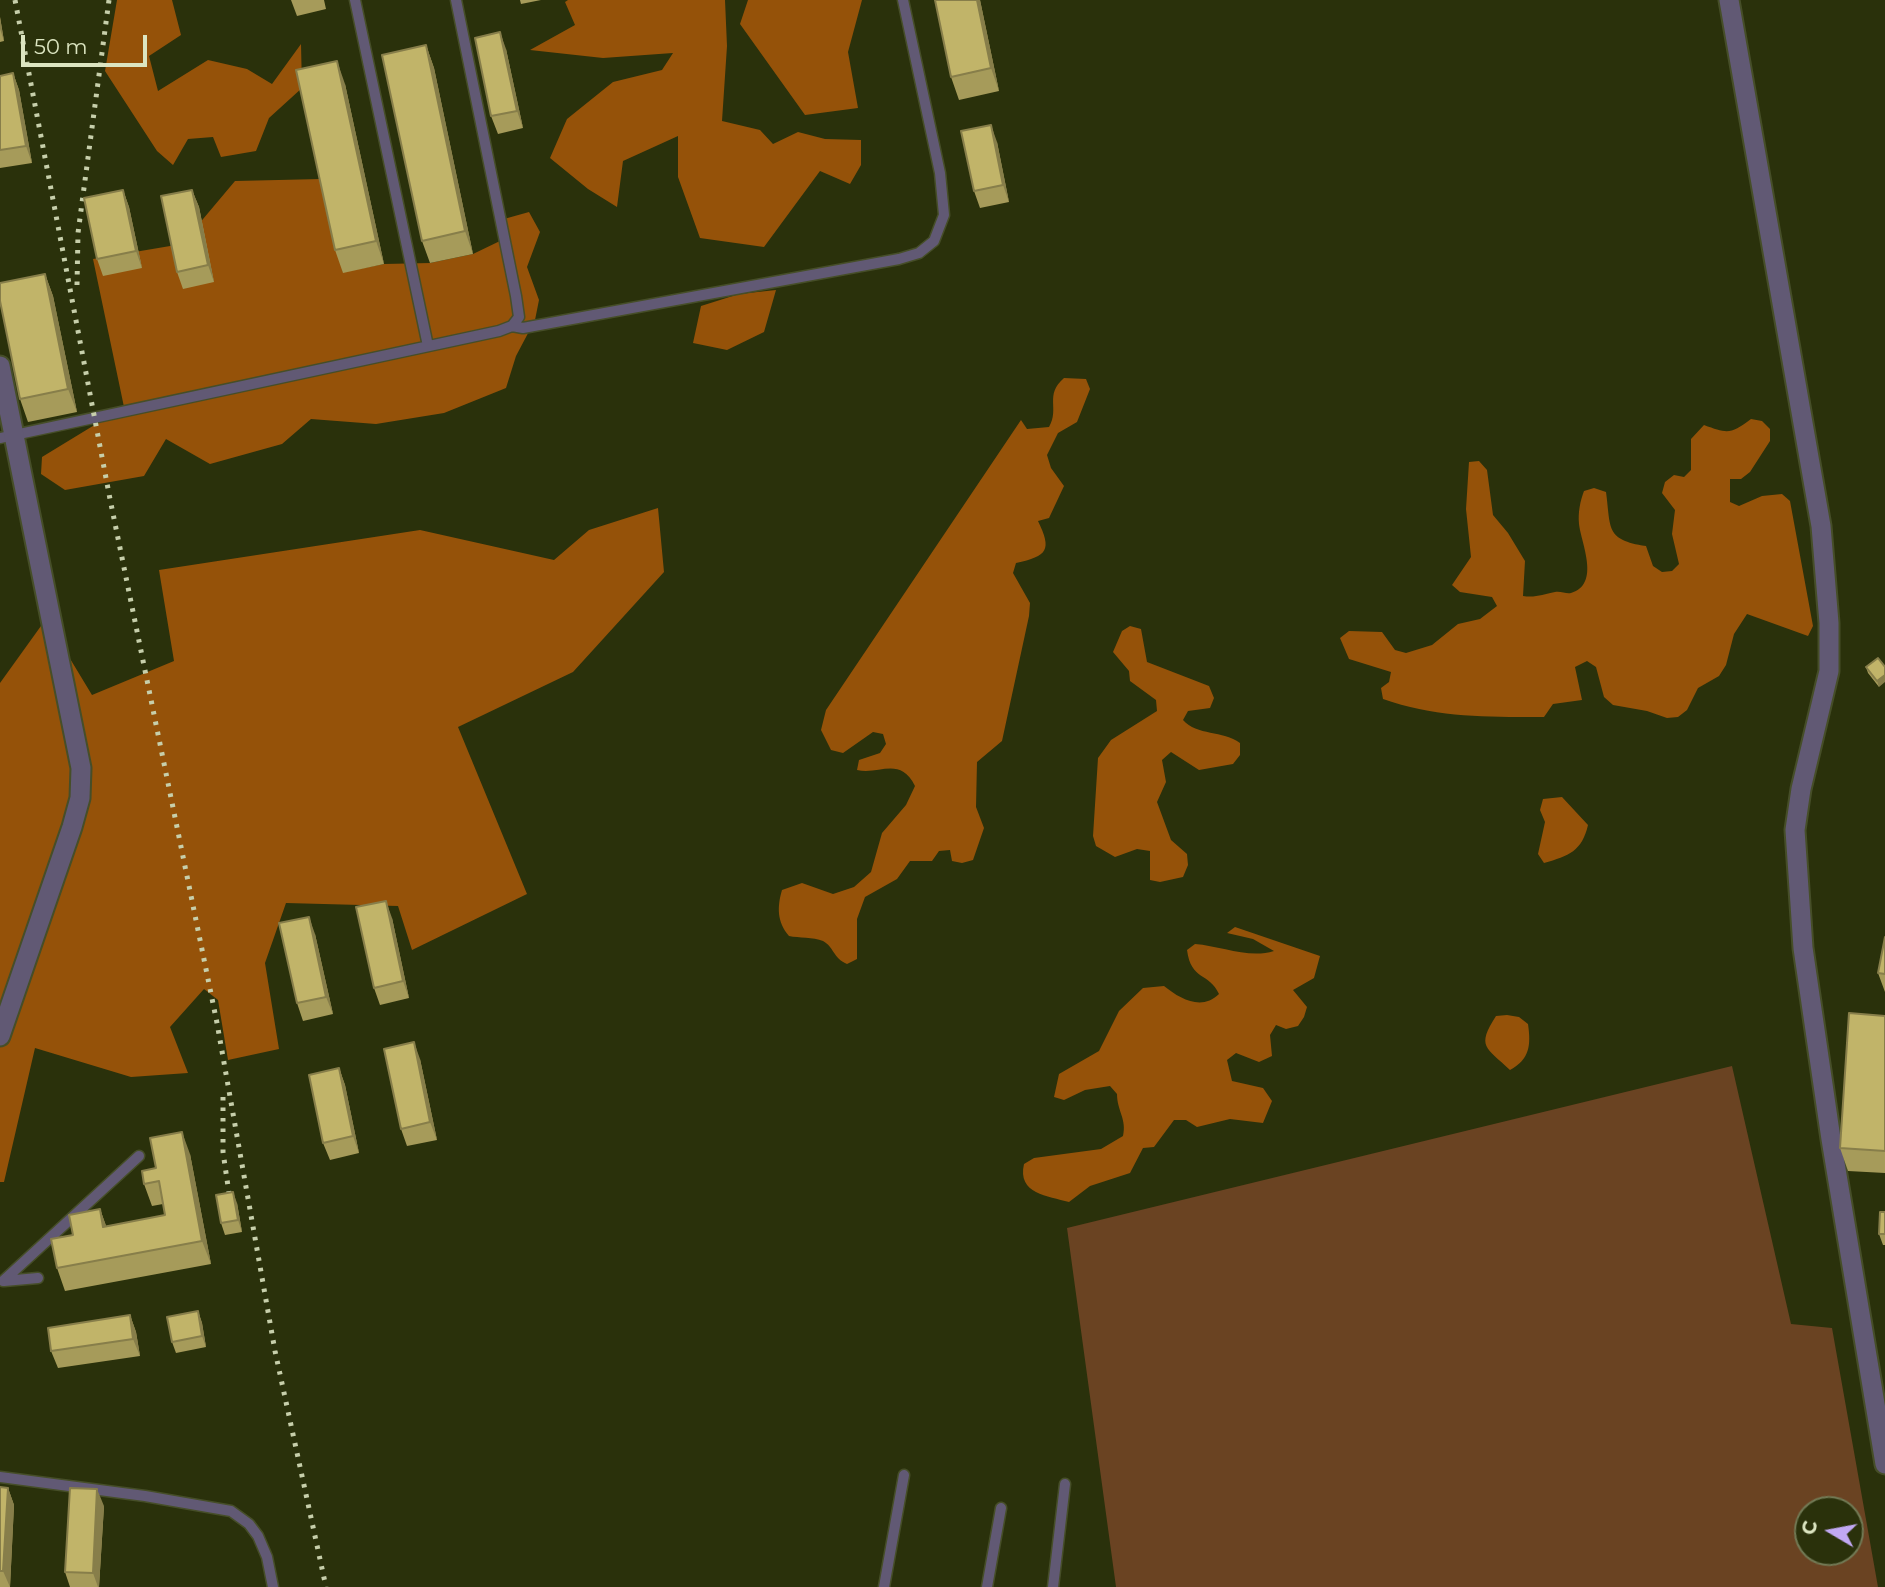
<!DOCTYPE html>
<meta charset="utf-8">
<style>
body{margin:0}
#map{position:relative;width:1885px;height:1587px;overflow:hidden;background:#2a310b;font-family:Montserrat,sans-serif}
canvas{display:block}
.north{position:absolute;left:1794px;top:1496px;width:70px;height:70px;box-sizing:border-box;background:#2a310b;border:2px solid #717954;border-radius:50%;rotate:280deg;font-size:19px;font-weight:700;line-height:28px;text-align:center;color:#dce5c1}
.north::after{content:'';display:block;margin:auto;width:24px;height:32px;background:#c1a8f3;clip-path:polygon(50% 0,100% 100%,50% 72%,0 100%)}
.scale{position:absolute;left:21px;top:35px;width:126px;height:32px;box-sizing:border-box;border:4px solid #dce5c1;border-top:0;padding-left:9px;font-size:21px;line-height:24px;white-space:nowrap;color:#dce5c1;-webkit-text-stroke:5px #2a310b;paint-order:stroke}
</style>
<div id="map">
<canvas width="1885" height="1587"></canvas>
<div class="north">С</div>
<div class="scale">50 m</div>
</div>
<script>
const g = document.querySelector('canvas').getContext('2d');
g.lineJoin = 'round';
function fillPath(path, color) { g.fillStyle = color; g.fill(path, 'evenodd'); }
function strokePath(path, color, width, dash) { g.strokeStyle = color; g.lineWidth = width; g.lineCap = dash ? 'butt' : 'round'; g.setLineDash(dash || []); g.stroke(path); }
const green = new Path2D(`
 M1732,1066L1791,1324L1832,1328L1878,1587H1116L1067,1228ZM1808,1510H1850V1552H1808Z`);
const forest = new Path2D(`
 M117,0H172L181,35L149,56L158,91L208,60L247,69L272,84L301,44L302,88L269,118L256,151L221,157L213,137L188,139L173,165L157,151L105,71Z
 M568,0H725L727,46L722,121L760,130L773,144L798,132L825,139L861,140V165L850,184L820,171L764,247L700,238L678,177V136L623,161L617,207L588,189L550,158L567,119L613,82L662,70L673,53L603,58L530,50L575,25L565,2Z
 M748,0H862L848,52L858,108L805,115L740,24Z
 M321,179L343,272L384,264L430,263L473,254L502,240L504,219L529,212L540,232L527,267L539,300L535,320L516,356L506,388L444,413L376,424L311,419L282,444L210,464L166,439L144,476L65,490L41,474L42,457L124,407L93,259L182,244L235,181Z
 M776,290L764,332L727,350L693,343L701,306L739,294Z
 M1064,378L1086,379L1090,389L1077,422L1058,433L1047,455L1051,468L1064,486L1049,518L1038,521C1052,550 1048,556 1016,563L1013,573L1030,603L1029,616L1002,741L977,762L976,807L984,828L973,860L962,863L952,861L950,850L939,851L932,861H910L897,879L865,897L857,919V959L847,964C833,958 834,947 823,941C813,937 799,938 789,936C777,922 777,907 782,890L802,883L833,894L854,887L871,872L882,833L906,805L915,786C900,756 880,775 857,770L859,760L880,753L886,744L883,734L873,732L843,753L831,750L821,730L826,710L1021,420L1027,429L1049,427C1060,408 1044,395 1064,378Z
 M1751,419L1762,421L1770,429V441L1750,472L1741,479H1730V502L1739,506L1762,496L1782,494L1790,501L1813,626L1808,636L1747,614L1734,634L1726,665L1719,676L1698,688L1687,710L1678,717L1667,718L1647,711L1613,705L1604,697L1596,667L1587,661L1575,667L1582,700L1553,704L1544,717C1487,717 1437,718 1383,699L1381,688L1389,682L1391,672L1349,659L1340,638L1349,631L1382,632L1395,650L1406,653L1432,645L1458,624L1480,619L1497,606L1492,597L1460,592L1452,585L1471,557L1466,509L1469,462L1479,461L1487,470L1493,515L1508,533L1525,561L1523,596C1536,598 1543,594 1555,592C1561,591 1566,594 1571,593C1601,584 1581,543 1579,524C1578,512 1580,502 1584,491L1594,488L1606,492C1611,528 1605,540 1646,546L1653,566L1662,572L1672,571L1679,564L1672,534L1675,510L1662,493L1665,482L1674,475L1684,477L1691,470V439L1704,425C1728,434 1731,434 1751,419Z
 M658,508L664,572L573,672L458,727L527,894L412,950L398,906L286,903L265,963L279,1049L228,1060L218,1000L204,989L170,1027L188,1073L131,1077L35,1048L4,1182H0V683L46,619L92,695L174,661L159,570L420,530L554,560L589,530Z
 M1130,626L1141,629L1147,662L1209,686L1214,698L1210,708L1188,711L1183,720C1197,736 1223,730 1240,743V755L1233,764L1199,770L1171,752L1162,760L1166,782L1157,802L1171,840L1187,854L1188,865L1183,877L1160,882L1150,880V851L1137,849L1115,857L1096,846L1093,836L1098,758L1111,740L1157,711L1156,700L1130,681L1129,671L1113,652L1122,631Z
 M1562,797L1588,825C1582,851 1569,856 1544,863L1538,854L1545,822L1540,810L1543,799Z
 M1235,927L1320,956L1314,978L1293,990L1307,1007L1304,1017L1298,1026L1286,1029L1276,1025L1270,1035L1272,1056L1259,1062L1236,1053L1227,1060L1232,1081L1263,1088L1272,1101L1263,1123L1230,1119L1197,1127L1186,1120H1174L1154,1147L1143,1148L1130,1173L1090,1186L1069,1202C1048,1196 1017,1194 1024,1164L1034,1158L1101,1149L1123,1136C1127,1119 1117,1111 1117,1094L1110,1086L1085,1090L1064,1100L1054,1097L1059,1074L1099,1051L1119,1011L1143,988L1164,986C1180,999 1202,1011 1219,994C1209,972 1191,981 1187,950L1195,944C1221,946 1249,959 1274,951L1253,939L1227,933Z
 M1507,1015L1519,1017L1528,1024C1531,1045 1530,1059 1510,1070C1486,1047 1476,1047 1496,1016Z`);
const lane = new Path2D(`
 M355,0L428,346
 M512,326L523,328L899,259L919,253L934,241L944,215L940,173L903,0
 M0,438L499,331L512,326L519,317L516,296L456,0
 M3,1281L139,1156
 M4,1281L38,1278
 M0,1477L145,1496L231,1511L249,1524L258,1536L267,1557L273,1587
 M884,1587L904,1475
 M987,1587L1001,1508
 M1053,1587L1065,1484`);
const street = new Path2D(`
 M1729,0L1821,526L1829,623V671L1801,789L1795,830L1803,948L1831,1139L1885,1464
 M0,366L81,768L80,798L72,827L0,1036`);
const rail = new Path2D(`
 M15,0L110,499L217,1023L275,1351L326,1587
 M77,285L78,233L109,0
 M223,1097V1152L230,1200`);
const wall = new Path2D(`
 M291,0H324L326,9L297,16Z
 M520,0H541L521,4Z
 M980,0L999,91L959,100L951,77Z
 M0,17L4,41L0,42Z
 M426,45L434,68L473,254L430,263L422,241Z
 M506,49L523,128L498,134L491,116Z
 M13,73L19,90L32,163L0,168V76Z
 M345,84L384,264L343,273L335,250Z
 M997,142L1009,202L980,208L974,191Z
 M123,190L129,207L142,268L103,276L97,259Z
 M192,190L199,207L214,282L183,289L177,272Z
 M45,274L53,296L77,412L28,422L20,399Z
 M1878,658L1879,687L1868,673L1866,667Z
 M392,918L409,998L380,1005L374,988Z
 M315,934L333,1014L303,1021L297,1003Z
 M1885,937V992L1878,973Z
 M1885,1016V1173L1848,1171L1840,1148Z
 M420,1059L437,1140L407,1146L401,1129Z
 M339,1068L345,1085L359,1153L330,1160L323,1143Z
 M190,1154L211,1264L65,1291L57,1268L73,1235L100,1209L106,1226L165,1215L163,1204L152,1206L144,1184L156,1168Z
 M237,1203L242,1232L225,1235L221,1223Z
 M1885,1212V1245H1883L1879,1234Z
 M198,1311L202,1323L206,1347L176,1353L172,1342Z
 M130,1315L136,1332L140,1356L58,1368L51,1351Z
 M0,1487L8,1488L14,1505L10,1587H0Z
 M104,1506L99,1587H70L65,1572Z`);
const shadedWall = new Path2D(`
 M977,0H980L999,91L991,68Z
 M0,17L4,41L0,29Z
 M500,32L506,49L523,128L517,111Z
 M426,45L434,68L473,254L465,231Z
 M337,61L345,84L384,264L376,241Z
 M13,73L19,90L32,163L26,146Z
 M991,125L997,142L1009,202L1003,185Z
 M123,190L129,207L142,268L136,251Z
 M192,190L199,207L214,282L208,265Z
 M45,274L53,296L77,412L68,389Z
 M1885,675V682L1879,687L1877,681Z
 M386,901L392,918L409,998L403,981Z
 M309,917L315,934L333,1014L326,997Z
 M414,1042L420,1059L437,1140L430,1122Z
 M339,1068L345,1085L359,1153L353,1136Z
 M182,1132L190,1154L211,1264L202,1241Z
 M233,1192L237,1203L242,1232L238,1220Z
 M100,1209L108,1231L103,1227Z
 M198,1311L202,1323L206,1347L202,1336Z
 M130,1315L136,1332L140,1356L133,1339Z
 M8,1488L14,1505L10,1587L3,1571Z
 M97,1489L104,1506L99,1587H98L93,1573Z`);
const building = new Path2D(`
 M935,0H977L991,68L951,77Z
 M500,32L517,111L491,116L475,38Z
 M426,45L465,231L422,241L382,55Z
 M337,61L376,241L335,250L296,70Z
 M13,73L26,146L0,150V76Z
 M991,125L1003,185L974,191L961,131Z
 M123,190L136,251L97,259L84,198Z
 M192,190L208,265L177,272L161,196Z
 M45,274L68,389L20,399L0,301V283Z
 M1878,658L1885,667V675L1877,681L1866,667Z
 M386,901L403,981L374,988L356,907Z
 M309,917L326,997L297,1003L279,923Z
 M1885,937V974L1878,973Z
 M1849,1013L1885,1016V1151L1840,1148Z
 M414,1042L430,1122L401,1129L384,1049Z
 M339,1068L353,1136L323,1143L309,1075Z
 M182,1132L202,1241L57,1268L51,1239L73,1235L69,1215L100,1209L103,1227L165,1215L159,1181L144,1184L142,1171L156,1168L150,1138Z
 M233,1192L238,1220L221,1223L216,1195Z
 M1880,1212H1885V1234H1879Z
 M198,1311L202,1336L172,1342L167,1317Z
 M130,1315L133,1339L51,1351L48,1328Z
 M0,1487L8,1488L3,1571H0Z
 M70,1488L97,1489L93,1573L65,1572Z`);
fillPath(green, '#6a4322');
fillPath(forest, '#955209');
strokePath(lane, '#464e28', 13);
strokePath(street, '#464e28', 23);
strokePath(lane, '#615974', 10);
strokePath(street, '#615974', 19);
strokePath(rail, '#c7cfab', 5, [3.5, 7]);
fillPath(wall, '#a69b5a');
fillPath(shadedWall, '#877e4a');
fillPath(building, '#c1b469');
strokePath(building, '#877e4a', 2);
</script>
